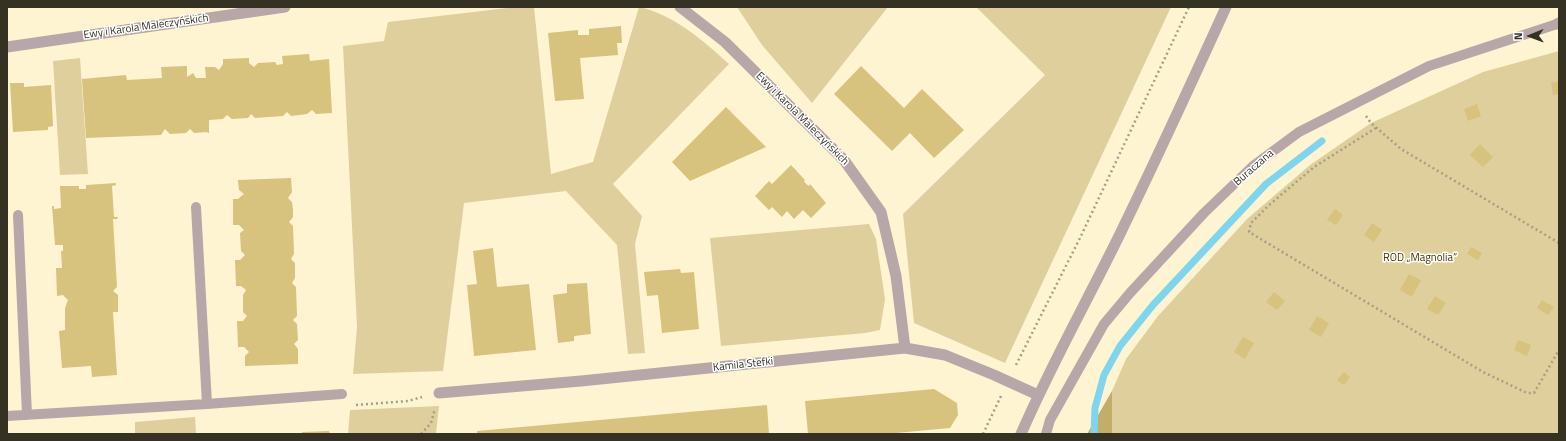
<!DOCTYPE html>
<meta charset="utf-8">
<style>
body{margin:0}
#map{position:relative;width:1566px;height:441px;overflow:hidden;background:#fff4d1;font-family:"Titillium Web",sans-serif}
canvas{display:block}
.frame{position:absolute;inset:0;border:8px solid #353123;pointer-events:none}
.north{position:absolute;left:1510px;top:16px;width:40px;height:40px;-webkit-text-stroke:3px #fff;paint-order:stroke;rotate:269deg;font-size:11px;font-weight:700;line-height:16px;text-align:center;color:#353123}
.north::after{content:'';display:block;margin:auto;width:14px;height:18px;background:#353123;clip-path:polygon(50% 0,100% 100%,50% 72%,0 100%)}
</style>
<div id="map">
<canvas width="1566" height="441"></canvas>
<div class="frame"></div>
<div class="north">N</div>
</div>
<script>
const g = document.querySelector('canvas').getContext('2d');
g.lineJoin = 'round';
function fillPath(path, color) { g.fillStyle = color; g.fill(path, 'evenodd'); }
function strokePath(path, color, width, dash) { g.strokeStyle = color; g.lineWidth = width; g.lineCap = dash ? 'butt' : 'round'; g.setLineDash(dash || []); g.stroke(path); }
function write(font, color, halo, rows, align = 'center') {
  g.font = font + ' "Titillium Web",sans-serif'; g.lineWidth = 3; g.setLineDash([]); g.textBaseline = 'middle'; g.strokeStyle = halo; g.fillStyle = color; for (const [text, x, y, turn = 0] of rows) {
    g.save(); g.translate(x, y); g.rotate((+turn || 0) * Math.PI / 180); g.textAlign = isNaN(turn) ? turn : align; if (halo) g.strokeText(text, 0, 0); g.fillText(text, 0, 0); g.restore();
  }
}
const green = new Path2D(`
 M516,7H534L551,174L593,162L639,7C673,14 704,41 729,64L613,184L642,216L635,244L645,353L628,354L617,245L566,191L464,203L443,371L353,374L357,327L343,46L384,41L388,22Z
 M737,7H888L812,103L762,45Z
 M976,7H1171L1005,363L914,323L903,214L1045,75Z
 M1559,51V434H1112V391L1126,359L1158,316L1247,219L1310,165L1371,123L1483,72Z
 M80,58L88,174L60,175L53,61Z
 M869,224L876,239L885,299L880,330L865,333L721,346L710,238Z
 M439,406L436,434H348L350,410Z
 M195,417L196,434H135V422Z`);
const forest = new Path2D(`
 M1112,391V434H1087Z`);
const stream = new Path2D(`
 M1094,434L1095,408L1104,375L1120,346L1153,305L1266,184L1322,141`);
const building = new Path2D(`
 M621,26L622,43H617L618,55L580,58L584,99L555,101L548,33L578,30V35H589V29Z
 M309,54L310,61L329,59L332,113L316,114L312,110L307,114L291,116L287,112L283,116L255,118L251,114L248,118L232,119L227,115L223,119L209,120V133H208L207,132L194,133L190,129L186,133L170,134L165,129L161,135L86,138L82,79L126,75L127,80L162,78L161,67L187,66V77L193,73L196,78H206L205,67H215L219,70L223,64V59L249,58V63L254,67L258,63L275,62L277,65L283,64L282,56Z
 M861,66L904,108L922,89L964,130L934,158L910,133L892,151L834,94Z
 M1559,81V94L1553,95L1551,83Z
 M10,83H24V87L51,85L53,126L48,127V130L13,132Z
 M1477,104L1481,116L1468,121L1464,109Z
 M726,107L766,147L690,181L672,162Z
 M1480,144L1493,157L1483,167L1470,155Z
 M791,165L805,180L804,181L806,184L809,186L810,184L826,203L811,218L803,210L794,219L787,211L782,217L772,207L769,210L755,196L769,181L772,184Z
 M291,178L292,192L288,198L292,202L293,210V217L289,222L293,226L294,254L291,259L295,263V278L292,283L296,287L297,316L293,320L297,324L298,340L294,344L298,349V364L245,366V356L249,352L244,347H238L237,321H243L247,316L243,312V295L246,290L241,286H236L235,260H240L245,255L241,251L240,233L244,230L239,225H233V199H238L244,194L239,190L238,180Z
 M116,183V185L112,186L114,217H118L117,219H113L117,287L113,291L118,295V312H113L117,375L92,377L91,366L62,368L59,331L65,330V308L68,300L63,295L57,296L56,268H62L61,251H63V245H55L52,206H54V209L61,208L60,186H79V189H86V185Z
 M1335,209L1343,215L1336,225L1327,220Z
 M1372,223L1382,230L1374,242L1364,235Z
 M1471,247L1482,253L1478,260L1467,254Z
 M493,248L497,287L529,284L536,350L474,356L467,285L477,284L473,251Z
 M680,269L681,273L694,272L699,329L662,333L658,295L647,296L644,272Z
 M1409,274L1421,280L1412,297L1400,290Z
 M587,283L591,334L574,336V341L558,343L553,295L567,293V284Z
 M1274,292L1285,301L1277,310L1266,302Z
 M1435,296L1446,303L1438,315L1427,309Z
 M1542,300L1554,307L1548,315L1537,308Z
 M1317,316L1329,323L1321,337L1309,330Z
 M1243,337L1254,343L1245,359L1234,352Z
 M1518,340L1531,345L1527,356L1514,350Z
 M1344,372L1350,377L1344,385L1337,380Z
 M934,389L957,403L958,415L950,428L885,434H808L805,401Z
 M767,405L769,434H477V431Z
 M329,431L330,434H302V432Z`);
const path = new Path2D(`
 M1366,116L1371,123L1401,149L1559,243
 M1376,128L1314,167L1268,206L1251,223L1249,232L1483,372L1527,393H1534L1559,350
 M1016,365L1080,238L1189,7
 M356,405L408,401L422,397
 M421,434L431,423L435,409
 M983,434L1001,396`);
const service = new Path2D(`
 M196,207L207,404
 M18,215L27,415
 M7,416L207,404L342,394
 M1046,434L1050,420L1104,324L1130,293L1204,213L1253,166L1299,132L1429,66L1557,24`);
const minor = new Path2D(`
 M680,7L725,42L844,160L881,212L896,276L905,348
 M1557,24L1559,23
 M7,47L285,7
 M439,393L581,381L905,348L945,355L994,375L1038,395
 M1021,434C1050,367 1086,303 1118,238C1155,162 1191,84 1226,7`);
const streetNames = [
 ["Ewy i Karola Maleczyńskich",146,27,-8],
 ["Ewy i Karola Maleczyńskich",802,119,45],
 ["Buraczana",1254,168,-41],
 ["Kamila Stefki",743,365,-6]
];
const parkNames = [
 ["ROD „Magnolia”",1420,258]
];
fillPath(green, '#dfcf9d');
fillPath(forest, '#c2ad6a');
strokePath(stream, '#7ed5ed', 7);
fillPath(building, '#d7c27e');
strokePath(path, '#a69f85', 2.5, [2, 3]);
strokePath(service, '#b8a7a8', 10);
strokePath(minor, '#b8a7a8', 11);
write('11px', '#353123', '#fff', streetNames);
write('11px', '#463700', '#fff', parkNames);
</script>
